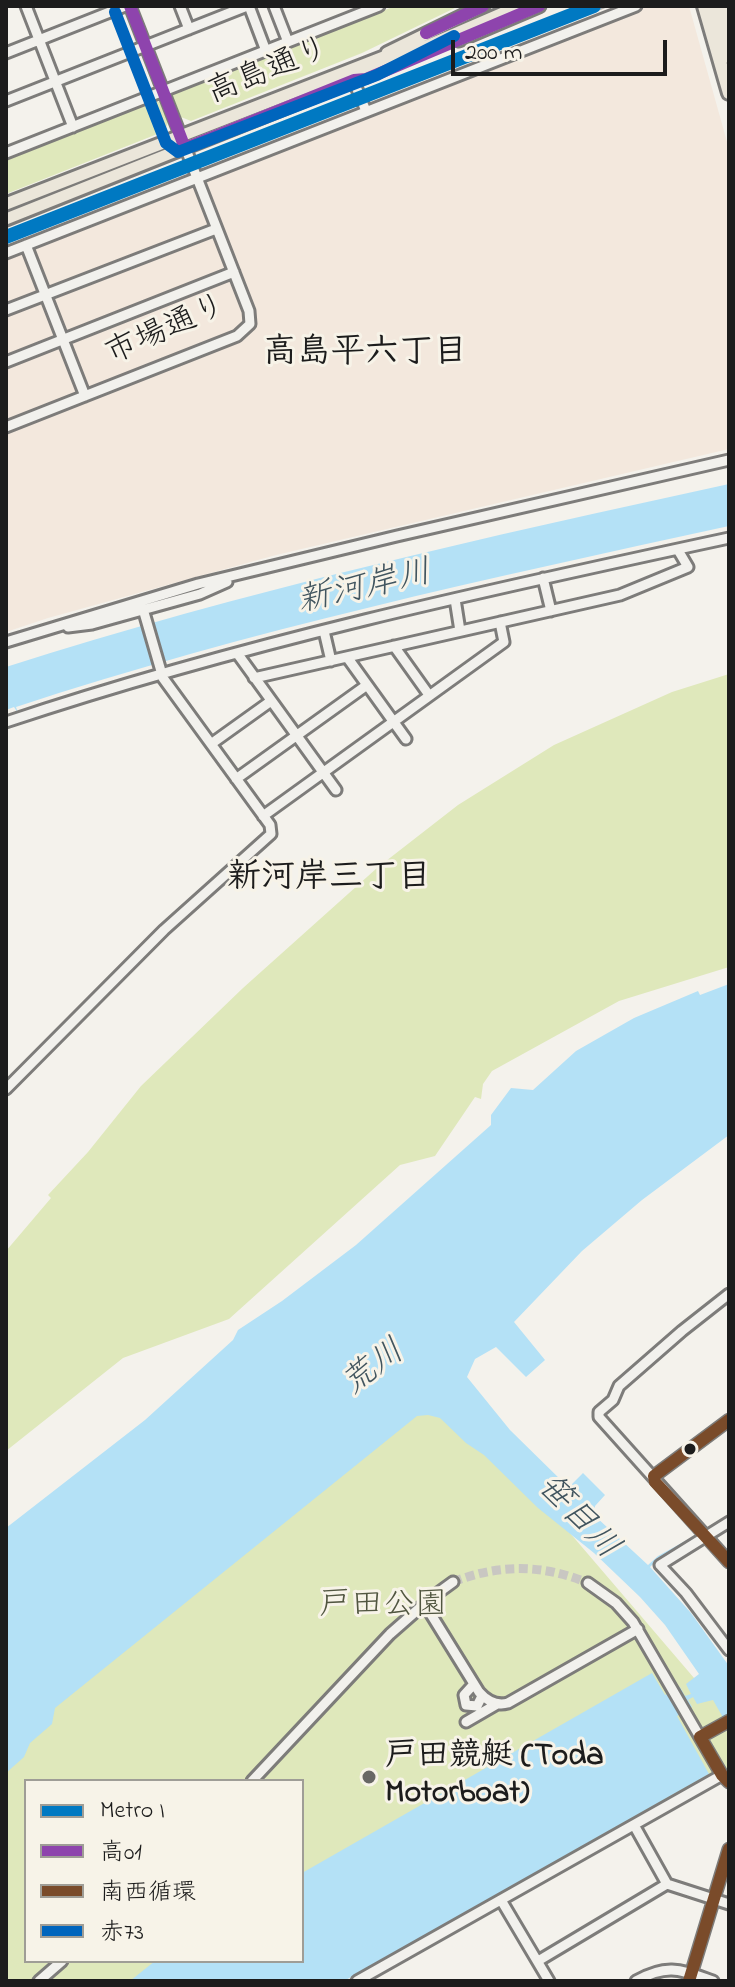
<!DOCTYPE html>
<meta charset="utf-8">
<style>
body{margin:0}
#map{position:relative;width:735px;height:1987px;overflow:hidden;background:#f4f2ec;font-family:"Indie Flower","Klee One",sans-serif}
canvas{display:block}
.frame{position:absolute;inset:0;border:8px solid #1c1c1c;pointer-events:none}
.legend{position:absolute;left:24px;top:1779px;width:280px;height:184px;box-sizing:border-box;background:#f7f3e8;border:2px solid #9f9d96;margin:0;padding:10px 14px;list-style:none;font-size:24px;color:#1c1c1c}
.legend li{display:flex;align-items:center;gap:16px;height:40px}
.legend b{width:40px;border:2px solid #9f9d96}
.scale{position:absolute;left:451px;top:40px;width:216px;height:36px;box-sizing:border-box;border:4px solid #1c1c1c;border-top:0;padding-left:10px;font-size:24px;line-height:28px;white-space:nowrap;color:#1c1c1c;-webkit-text-stroke:6px #f7f3e8;paint-order:stroke}
</style>
<div id="map">
<canvas width="735" height="1987"></canvas>
<div class="frame"></div>
<ul class="legend">
<li><b style="height:10px;background:#0079c2"></b>Metro I</li>
<li><b style="height:10px;background:#8e44ad"></b>高01</li>
<li><b style="height:10px;background:#7a4b2a"></b>南西循環</li>
<li><b style="height:10px;background:#0065bd"></b>赤73</li>
</ul>
<div class="scale">200 m</div>
</div>
<script>
const g = document.querySelector('canvas').getContext('2d');
g.lineJoin = 'round';
function fillPath(path, color) { g.fillStyle = color; g.fill(path, 'evenodd'); }
function strokePath(path, color, width, dash) { g.strokeStyle = color; g.lineWidth = width; g.lineCap = dash ? 'butt' : 'round'; g.setLineDash(dash || []); g.stroke(path); }
function write(font, color, halo, rows, align = 'center') {
  g.font = font + ' "Indie Flower","Klee One",sans-serif'; g.lineWidth = 6; g.setLineDash([]); g.textBaseline = 'middle'; g.strokeStyle = halo; g.fillStyle = color; for (const [text, x, y, turn = 0] of rows) {
    g.save(); g.translate(x, y); g.rotate((+turn || 0) * Math.PI / 180); g.textAlign = isNaN(turn) ? turn : align; if (halo) g.strokeText(text, 0, 0); g.fillText(text, 0, 0); g.restore();
  }
}
const built = new Path2D(`
 M645,6H689L729,149V449L276,555L48,618L6,632V258Z`);
const green = new Path2D(`
 M395,6H459L362,53L191,121L181,117L172,94Z
 M156,101L160,102L168,122L165,131L6,194V160Z
 M729,674V967L619,1001L492,1071L483,1084L481,1099L475,1097L435,1156L400,1165L229,1319L123,1358L6,1451V1251L51,1198L48,1195L88,1152L141,1086L243,988L377,868L458,805L554,745L672,692Z
 M410,1346L712,1699L729,1702V1781L722,1775L634,1825L552,1863L328,1981H6V1647ZM26,1781H302V1961H26Z`);
const water = new Path2D(`
 M729,484V526C490,578 249,630 16,707L18,713L14,707L6,710V667C243,591 486,537 729,484Z
 M729,984V1135L642,1200L582,1251L514,1322L545,1360L526,1377L496,1347L475,1359L467,1377L510,1430L564,1483L572,1484L583,1473L605,1495L595,1506V1516L648,1565L658,1556L696,1535L659,1558L650,1567L691,1613L729,1666V1728L713,1700L697,1704L693,1697L688,1700L692,1707L677,1716L709,1774L344,1981H130L155,1961H302V1873L652,1673L665,1695L680,1687L685,1696L691,1694L686,1684L699,1674L665,1625L640,1597L594,1553L538,1508L484,1455L466,1443L440,1418L428,1415L417,1416L55,1708L52,1724L30,1743L24,1757L6,1773V1528L145,1420L233,1340L238,1330L282,1301L356,1245L491,1125V1115L511,1088L533,1090L576,1051L634,1018L698,991L700,995Z`);
const minorTunnel = new Path2D(`
 M453,1582C499,1564 542,1564 588,1583`);
const minor = new Path2D(`
 M26,6L73,127
 M180,6L189,29
 M249,6L266,51
 M274,6L288,42
 M6,53L125,6
 M352,77L366,111
 M6,101L247,6
 M6,153L379,6
 M26,245L85,396
 M6,253L636,6
 M6,310L216,229
 M6,362L234,272
 M6,427L237,336L250,324L249,311L130,6
 M543,578L551,611
 M455,599L460,631
 M68,627L92,624L200,594L227,582
 M324,631L331,661
 M6,642L198,584L397,536L729,460
 M394,646L429,695
 M237,653L336,790
 M347,657L406,739
 M254,678L620,595L688,567L678,550
 M6,722C242,643 487,590 729,538
 M211,744L271,701
 M236,779L367,685
 M263,816L504,642L500,622
 M6,1089L164,930L271,834L270,825L163,678L143,609
 M729,1294L682,1331L619,1386L613,1400L599,1412V1417L729,1562
 M654,1476L729,1420
 M729,1522L660,1565L686,1593L729,1650
 M588,1583L616,1603L633,1622L722,1775L729,1782
 M424,1603L479,1692C487,1701 497,1706 508,1703L638,1629
 M474,1684L464,1695L466,1705L477,1706L482,1696
 M466,1722L497,1704
 M700,1737L729,1721
 M252,1781L390,1634L431,1598L453,1582
 M634,1825L667,1884
 M501,1900L549,1981
 M538,1961L667,1884L729,1904
 M39,1981L62,1961
 M357,1981L722,1775
 M636,1981C668,1963 681,1970 713,1981
 M689,1981L729,1849`);
const major = new Path2D(`
 M459,40L539,6
 M387,53L483,6
 M6,204L394,53
 M6,219L354,80L364,73L519,6`);
const highway = new Path2D(`
 M704,6L729,93
 M714,6L729,57
 M723,6L729,25`);
const rail = new Path2D(`
 M528,36L604,6
 M383,89L437,72`);
const bus1 = new Path2D(`
 M130,6L185,148L354,80L366,79L539,6
 M426,33L483,6`);
const bus2 = new Path2D(`
 M729,1420L654,1476L655,1482L729,1562
 M729,1721L700,1737L722,1775L729,1782
 M689,1981L729,1849`);
const bus3 = new Path2D(`
 M115,12L166,143L178,152L377,75L454,36`);
const metro1 = new Path2D(`
 M6,237L594,6`);
const markers = [
 [690,1449,7,"#1c1c1c"],
 [369,1777,8,"#686765"]
];
const streetNames = [
 ["高島通り",269,73,-22],
 ["市場通り",167,332,-24]
];
const parkNames = [
 ["戸田公園",383,1608]
];
const poiNames = [
 ["戸田競艇 (Toda",385,1759],
 ["Motorboat)",385,1796]
];
const neighbourhoodNames = [
 ["高島平六丁目",365,355],
 ["新河岸三丁目",329,880]
];
const waterNames = [
 ["新河岸川",365,590,-13],
 ["荒川",375,1370,-37],
 ["笹目川",576,1519,46]
];
fillPath(built, '#f3e8dd');
fillPath(green, '#dfe8bb');
fillPath(water, '#b4e1f6');
strokePath(minorTunnel, '#c9c7c2', 9, [9, 4.5]);
strokePath(minor, '#7d7c7a', 15);
strokePath(major, '#7d7c7a', 17);
strokePath(highway, '#7d7c7a', 18);
strokePath(minor, '#f2f1ed', 9);
strokePath(major, '#ebe6da', 11);
strokePath(highway, '#ebe6da', 12);
strokePath(rail, '#b4b3b0', 5);
strokePath(rail, '#f7f3e8', 2, [6]);
strokePath(bus1, '#8e44ad', 12);
strokePath(bus2, '#7a4b2a', 12);
strokePath(bus3, '#0065bd', 12);
strokePath(metro1, '#0079c2', 14);
for (const [x, y, r, color] of markers) { const dot = new Path2D(); dot.arc(x, y, r, 0, 2 * Math.PI); g.fillStyle = color; g.fill(dot); strokePath(dot, '#f7f3e8', 3); }
write('32px', '#1c1c1c', '#f7f3e8', streetNames);
write('32px', '#515640', '#f7f3e8', parkNames);
write('bold 32px', '#1c1c1c', '#f7f3e8', poiNames, 'left');
write('bold 34px', '#1c1c1c', '#f7f3e8', neighbourhoodNames);
write('italic 34px', '#41555f', '#f7f3e8', waterNames);
</script>
